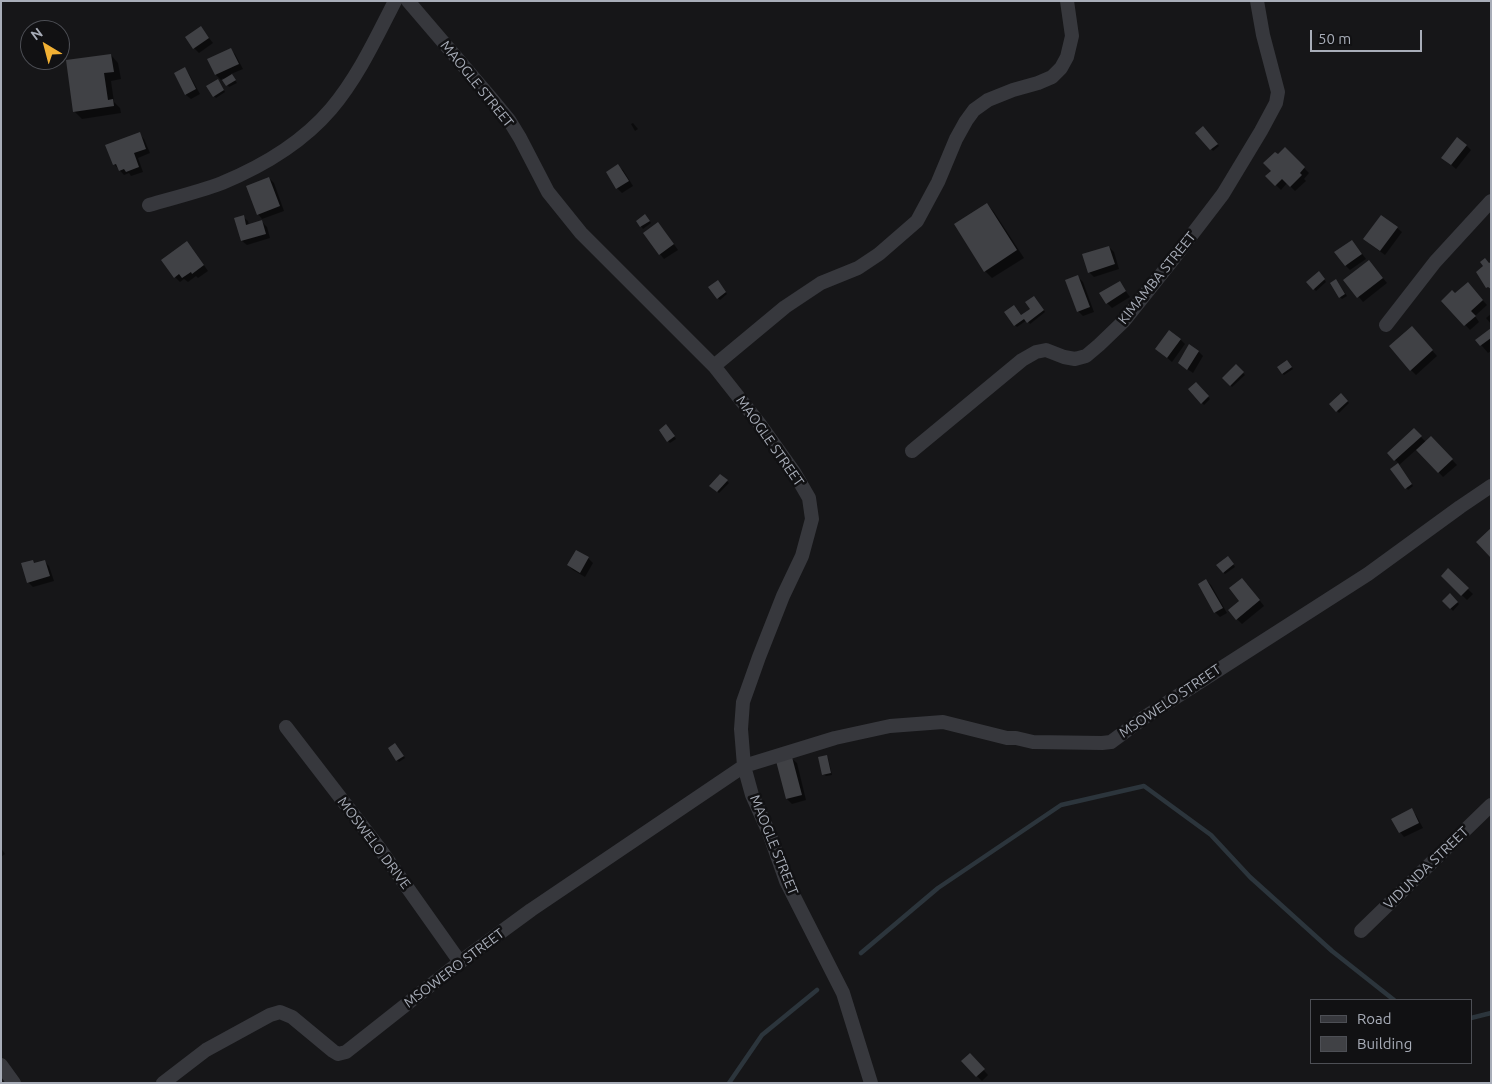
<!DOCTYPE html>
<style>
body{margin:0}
#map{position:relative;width:1492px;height:1084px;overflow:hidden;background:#161618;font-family:Ubuntu,sans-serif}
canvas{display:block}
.frame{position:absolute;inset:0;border:2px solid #a8adb8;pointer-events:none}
.legend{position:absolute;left:1310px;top:999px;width:162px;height:65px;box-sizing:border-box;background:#111113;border:1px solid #4d4f55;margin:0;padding:6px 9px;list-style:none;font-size:15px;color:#a8adb8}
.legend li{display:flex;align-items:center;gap:10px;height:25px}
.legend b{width:25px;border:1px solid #4d4f55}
.north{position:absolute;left:20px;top:20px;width:50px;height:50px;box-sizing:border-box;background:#111113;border:1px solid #4d4f55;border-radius:50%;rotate:323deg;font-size:14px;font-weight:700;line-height:20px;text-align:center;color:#a8adb8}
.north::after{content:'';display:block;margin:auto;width:18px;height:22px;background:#f2b134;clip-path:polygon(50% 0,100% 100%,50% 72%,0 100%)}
.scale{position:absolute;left:1310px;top:30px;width:112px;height:22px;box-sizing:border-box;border:2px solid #a8adb8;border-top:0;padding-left:6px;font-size:15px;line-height:18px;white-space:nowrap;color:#a8adb8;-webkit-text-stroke:4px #111113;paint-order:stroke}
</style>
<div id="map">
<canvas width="1492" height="1084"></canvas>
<div class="frame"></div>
<ul class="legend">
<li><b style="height:6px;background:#37383d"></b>Road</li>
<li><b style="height:14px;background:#404145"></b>Building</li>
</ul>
<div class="north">N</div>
<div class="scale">50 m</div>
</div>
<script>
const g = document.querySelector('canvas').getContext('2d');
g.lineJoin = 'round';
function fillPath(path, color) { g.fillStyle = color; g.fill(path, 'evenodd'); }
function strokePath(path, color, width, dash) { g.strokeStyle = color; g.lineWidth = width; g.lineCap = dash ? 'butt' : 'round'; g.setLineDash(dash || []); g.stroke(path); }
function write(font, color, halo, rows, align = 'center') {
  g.font = font + ' Ubuntu,sans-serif'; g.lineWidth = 5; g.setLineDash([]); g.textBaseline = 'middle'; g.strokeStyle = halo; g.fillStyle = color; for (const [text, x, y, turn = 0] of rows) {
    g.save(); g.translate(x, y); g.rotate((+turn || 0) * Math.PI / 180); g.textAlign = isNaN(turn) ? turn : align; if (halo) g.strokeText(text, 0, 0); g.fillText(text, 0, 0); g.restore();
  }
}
const shadow = new Path2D(`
 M201,28L213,43L199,53L194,48Z
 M230,49L235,54L243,69L231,74L237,83L229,87L223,78L221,80L216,75L209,60Z
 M111,55L118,63L121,79L111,81L114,102L120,108L121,113L82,119L74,111Z
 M185,69L189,74L200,94L191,99L186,95L175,74Z
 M220,83L225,92L216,98L214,96Z
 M633,123L638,129L635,131L631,124Z
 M1203,128L1219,146L1213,151L1197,133Z
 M139,134L144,139L150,153L138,158L143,172L131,176L129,173L124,175L114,164Z
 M1466,145L1471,150L1456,169L1448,162Z
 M1285,149L1309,173L1304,179L1306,181L1295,191L1287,183L1281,190L1267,176L1273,171L1278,156Z
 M618,166L623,170L633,186L622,193L617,188Z
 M269,178L274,183L284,211L262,219L258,214Z
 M987,204L994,212L1024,258L992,278L985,271Z
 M243,217L248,221L249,226L262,222L267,227L270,238L247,245L242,241Z
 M647,218L651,223L643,229L637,221Z
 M1397,228L1402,232L1385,255L1370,244Z
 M663,229L678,250L664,259L660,254Z
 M1356,246L1366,259L1350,270L1346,266Z
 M1109,247L1114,252L1119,269L1094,277L1089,272Z
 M192,248L208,271L198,278L196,276L188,282L184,279L180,282L175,277Z
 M1374,267L1387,283L1363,302L1345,280Z
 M1319,273L1326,282L1316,291L1308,282Z
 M1078,277L1083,282L1094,312L1083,316L1078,311Z
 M1119,282L1130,297L1112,308L1107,303Z
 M1338,283L1347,296L1342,299L1340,297Z
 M719,284L727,294L720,300L718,298Z
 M1472,289L1487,305L1475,316L1479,322L1470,330L1443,301Z
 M1036,299L1045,312L1030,324L1027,320L1017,327L1015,325L1021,317L1032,309Z
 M1491,314V324L1486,318Z
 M1491,329V351L1488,353L1477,340Z
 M1417,333L1437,356L1416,375L1411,370Z
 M1180,339L1185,344L1172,362L1157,349Z
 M1199,352L1203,356L1193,373L1179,363Z
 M1289,364L1293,369L1284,375L1282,373Z
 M1236,366L1245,375L1232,387L1224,378Z
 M1196,383L1210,399L1204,405L1189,389Z
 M1341,395L1349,403L1339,413L1331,404Z
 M668,428L676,439L670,443L668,441Z
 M1414,430L1426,442L1431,438L1457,465L1443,477L1417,449L1398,466L1413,486L1408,490L1392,469L1399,464L1389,453Z
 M720,475L729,483L719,493L711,486Z
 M588,558L593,563L585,577L573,570L568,565Z
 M1230,560L1235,567L1225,574L1223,572Z
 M44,561L49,566L54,581L33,587L28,582L35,564Z
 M1448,570L1473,594L1467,600L1442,576Z
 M1206,580L1211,585L1227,613L1220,617L1215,612Z
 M1247,584L1264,606L1242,624L1237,619Z
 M1450,595L1459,604L1453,611L1444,601Z
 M397,746L405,758L399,762L397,760Z
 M826,756L828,758L832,775L826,776L823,774Z
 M792,759L797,763L806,800L792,804L787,799L778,762Z
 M1411,810L1416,815L1423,828L1404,837L1400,832Z
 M1,848L5,854L1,857Z
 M974,1059L988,1075L982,1081L977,1076Z`);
const stream = new Path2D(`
 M861,953L938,888L1061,805L1144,786L1211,835L1250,877L1280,904L1332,951L1394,1000
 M1471,1018L1491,1013
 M729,1083L762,1035L817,990`);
const building = new Path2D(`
 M201,26L209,38L193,49L185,37Z
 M231,48L239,64L215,75L207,59Z
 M111,54L114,72L104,73L108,100L113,99L114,106L73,112L66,60Z
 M185,67L196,89L185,95L174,73Z
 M232,74L236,80L226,86L222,80Z
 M218,79L224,90L213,97L206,86Z
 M1203,126L1218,144L1210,150L1195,133Z
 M140,132L146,149L134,153L139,167L126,172L124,169L119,171L116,164L113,165L105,145Z
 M1457,137L1467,145L1451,165L1441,158Z
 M1285,147L1305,167L1300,173L1302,175L1290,187L1282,179L1275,186L1265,176L1271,171L1263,163L1275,152L1278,154Z
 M618,164L629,181L616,189L606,172Z
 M269,177L280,206L257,215L246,186Z
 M987,203L1017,250L984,272L954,224Z
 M645,214L650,221L640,227L636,221Z
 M244,215L246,225L262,220L266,234L241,241L234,218Z
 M1381,215L1398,227L1380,251L1363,239Z
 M658,222L674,244L659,255L643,233Z
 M1352,240L1362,254L1345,266L1334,252Z
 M187,241L204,265L192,274L191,272L182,278L179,274L174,278L161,260Z
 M1109,246L1115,264L1088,273L1082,254Z
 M1485,258L1489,263L1491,262V289L1488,287L1486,288L1476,272L1483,266L1480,262Z
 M1369,260L1383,278L1357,298L1343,280Z
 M1319,271L1325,279L1313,290L1306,282Z
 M1078,275L1090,307L1077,312L1065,280Z
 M1336,279L1345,294L1339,298L1330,283Z
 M718,280L726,292L717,299L708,287Z
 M1120,281L1126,291L1106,304L1099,293Z
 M1468,282L1483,300L1471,311L1476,316L1464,326L1441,301L1452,290L1455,293Z
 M1034,296L1044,310L1027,323L1024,319L1014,326L1004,312L1014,305L1021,315L1030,309L1025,302Z
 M1412,326L1433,350L1410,371L1389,346Z
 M1491,328V338L1480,346L1475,340Z
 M1169,330L1181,339L1167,358L1155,349Z
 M1189,344L1199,351L1187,370L1178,363Z
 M1287,360L1292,367L1282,374L1277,367Z
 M1236,364L1244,372L1230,386L1222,378Z
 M1196,382L1209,396L1201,404L1188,389Z
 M1341,393L1348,401L1336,412L1329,404Z
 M666,424L675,436L667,442L659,430Z
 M1414,428L1422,436L1394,461L1387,453Z
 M1431,436L1453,459L1438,473L1416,450Z
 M1398,463L1412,484L1405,489L1390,469Z
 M720,474L728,480L717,492L709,486Z
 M1491,528V558L1476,542Z
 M576,550L589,557L580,573L567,565Z
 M1228,556L1234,564L1223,573L1216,565Z
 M33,560L34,563L45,560L50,576L27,583L21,563Z
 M1448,568L1469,588L1461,596L1441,576Z
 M1242,578L1260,600L1236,620L1228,610L1239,601L1229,588Z
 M1206,579L1223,608L1214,613L1198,584Z
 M1450,593L1458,602L1450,609L1442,601Z
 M395,743L404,756L396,761L388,748Z
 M827,755L831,773L822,775L818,757Z
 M792,757L802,795L786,799L776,761Z
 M1412,808L1419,823L1399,833L1391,819Z
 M970,1053L985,1069L976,1077L961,1061Z`);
const street = new Path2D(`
 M408,1L491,98L509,120L520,138L548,192L581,233L714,366L759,423L794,472L809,498L812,519L802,556L783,596L759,657L743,702L741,729L744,766L752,795L769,833L786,881L843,993L871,1083
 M149,205C173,198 198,192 222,183C263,166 302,143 331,109C358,77 376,38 395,1
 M1386,325L1435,262L1491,201
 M714,366L785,307L821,283L858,268L879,254L917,221L938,182L956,139L966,121L974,110L988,100L1013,90L1038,83L1052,77L1061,68L1067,57L1072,36L1067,1
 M912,451L1022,360L1036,352L1046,350L1064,357L1075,359L1086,356L1099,345L1124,321L1171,262L1223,194L1261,131L1276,103L1278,92L1263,35L1257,1
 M286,727L380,849L460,962
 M1361,931L1491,805
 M1,1065L14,1083
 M163,1083L206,1050L270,1015L280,1012L292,1017L333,1051L338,1054L346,1052L460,962L531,910L744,766L835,738L890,726L943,722L1007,738H1016L1033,742L1102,743L1111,742L1145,717L1368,574L1460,507L1491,486`);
const streetNames = [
 ["MAOGLE STREET",477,84,51],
 ["KIMAMBA STREET",1157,278,-51],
 ["MAOGLE STREET",770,441,55],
 ["MSOWELO STREET",1170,701,-34],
 ["MOSWELO DRIVE",374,843,53],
 ["MAOGLE STREET",774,845,68],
 ["VIDUNDA STREET",1426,868,-44],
 ["MSOWERO STREET",454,968,-37]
];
fillPath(shadow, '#0007');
strokePath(stream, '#2c353c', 4.5);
fillPath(building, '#404145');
strokePath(street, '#37383d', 14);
write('14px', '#a8adb8', '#111113', streetNames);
</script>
